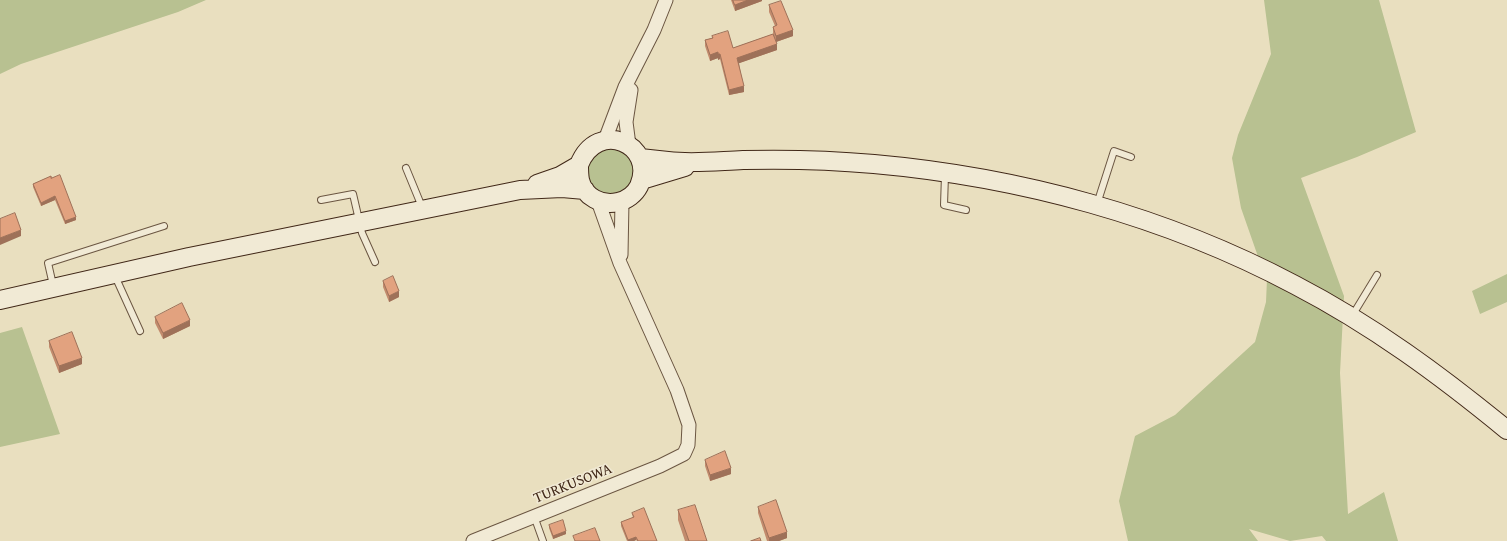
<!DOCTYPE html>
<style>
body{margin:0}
canvas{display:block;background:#e9dfbf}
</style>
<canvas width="1507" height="541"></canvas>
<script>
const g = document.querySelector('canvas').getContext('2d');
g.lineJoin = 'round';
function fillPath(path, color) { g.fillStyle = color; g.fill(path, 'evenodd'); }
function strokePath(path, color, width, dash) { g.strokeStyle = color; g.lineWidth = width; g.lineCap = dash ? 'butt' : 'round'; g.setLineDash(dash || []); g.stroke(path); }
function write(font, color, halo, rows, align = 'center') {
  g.font = font + ' "Gentium Book Plus",serif'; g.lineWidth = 3; g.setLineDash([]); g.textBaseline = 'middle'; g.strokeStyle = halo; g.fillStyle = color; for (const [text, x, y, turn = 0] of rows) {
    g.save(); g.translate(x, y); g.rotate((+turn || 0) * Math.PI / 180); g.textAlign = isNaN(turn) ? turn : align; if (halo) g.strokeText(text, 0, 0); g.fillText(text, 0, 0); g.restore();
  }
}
const green = new Path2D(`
 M0,0H206L178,12L21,64L0,74Z
 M1264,0H1379L1416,132L1357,157L1301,178L1344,296L1340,373L1348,514L1384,492L1398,541H1326L1322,536L1290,541L1249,529L1258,541H1128L1119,501L1135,436L1175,415L1255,342L1266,302L1267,279L1262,268L1241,208L1232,158L1238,135L1271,54Z
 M611,147L627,152L635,165L630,187L617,195L601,194L589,183L587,166L596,152Z
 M1507,274V302L1480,314L1472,291Z
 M22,327L60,434L0,447V333Z`);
const service = new Path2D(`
 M406,168L422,207
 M945,175L944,205L966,210
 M321,200L353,194L362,233L375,262
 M1097,204L1114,151L1131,157
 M115,276L140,331
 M53,285L48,263L164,226
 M1352,316L1377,275
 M534,516L543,541`);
const minor = new Path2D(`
 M605,140L625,87L654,30L666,0
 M629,145L626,122L631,90
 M621,255L622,201
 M473,541L660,466L684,454L688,445L689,425L677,390L620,263L598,201`);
const secondary = new Path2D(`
 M640,158C649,159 659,160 668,161C693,164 718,161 743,160C786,159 830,160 874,164C1020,177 1165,216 1295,285C1372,325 1440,375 1507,430
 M642,180L685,167
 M537,184L560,176L579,165C597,118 657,144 639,186C635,194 627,200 618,202C602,206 584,197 580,180C579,175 579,170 579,165
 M0,300L189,257L520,190L562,188L585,190`);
const wall = new Path2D(`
 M731,0H762V1L735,11Z
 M769,5L793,36L776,42L777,50L739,63L744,92L729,95L720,59L718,60V58L710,61L705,46V40L712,38V36L733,48L773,34V27L775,26L769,12Z
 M51,176L76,220L65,224L55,200L41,206L33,187V184Z
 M383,281L399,297L389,302L383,287Z
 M155,317L190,326L163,339L155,323Z
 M49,341L82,364L59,373L49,347Z
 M705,460L731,474L710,481L705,466Z
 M758,507L787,538L779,541H767L758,513Z
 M678,510L707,541H685L678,520Z
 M632,513L657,541H637L636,540L634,541H627L621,526V522L633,518Z
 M549,525L566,534L553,539L549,528Z`);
const shadedWall = new Path2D(`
 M748,0H762V1L735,11V5Z
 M793,30V36L776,42V36Z
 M777,44V50L737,64V58Z
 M718,52V58L710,61V55Z
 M718,54H720V59L718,60Z
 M744,86V92L729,95V90Z
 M55,196V200L41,206V203Z
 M76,217V220L65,224V221Z
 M21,230V236L0,245V238Z
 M399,291V297L389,302V296Z
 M190,320V326L163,339V333Z
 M82,358V364L59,373V366Z
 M731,468V474L710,481V475Z
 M566,531V534L553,539V536Z
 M787,532V538L779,541H769V538Z
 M636,537V540L634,541H628V540Z`);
const building = new Path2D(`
 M733,0H748L735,5Z
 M781,1L793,30L776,36L773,27L777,25L769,5Z
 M728,31L733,48L773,34L777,44L737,58L744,86L729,90L720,54H718V52L710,55L705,40L713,38L712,36Z
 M60,175L76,217L65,221L55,196L41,203L33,184L51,176V178Z
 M15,213L21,230L0,238V219Z
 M393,276L399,291L389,296L383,281Z
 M182,303L190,320L163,333L155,317Z
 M72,332L82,358L59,366L49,341Z
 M725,451L731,468L710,475L705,460Z
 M776,500L787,532L769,538L758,507Z
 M695,505L707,541H689L678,510Z
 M644,508L657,541H638L636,537L628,540L621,522L634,517L632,513Z
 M563,520L566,531L553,536L549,525Z
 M595,528L600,541H575L573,536Z
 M760,538L761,541H751Z`);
const streetNames = [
 ["TURKUSOWA",573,484,-22]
];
fillPath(green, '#b8c191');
strokePath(service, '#6b5642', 8);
strokePath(minor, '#6b5642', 15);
strokePath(secondary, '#412818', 20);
strokePath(service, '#f1ead5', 6);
strokePath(minor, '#f1ead5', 13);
strokePath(secondary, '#f1ead5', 18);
fillPath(wall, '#c28b6d');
fillPath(shadedWall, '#9e7159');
fillPath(building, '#e2a27f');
strokePath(building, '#9e7159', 1);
write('15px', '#412818', '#f1ead5', streetNames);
</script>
